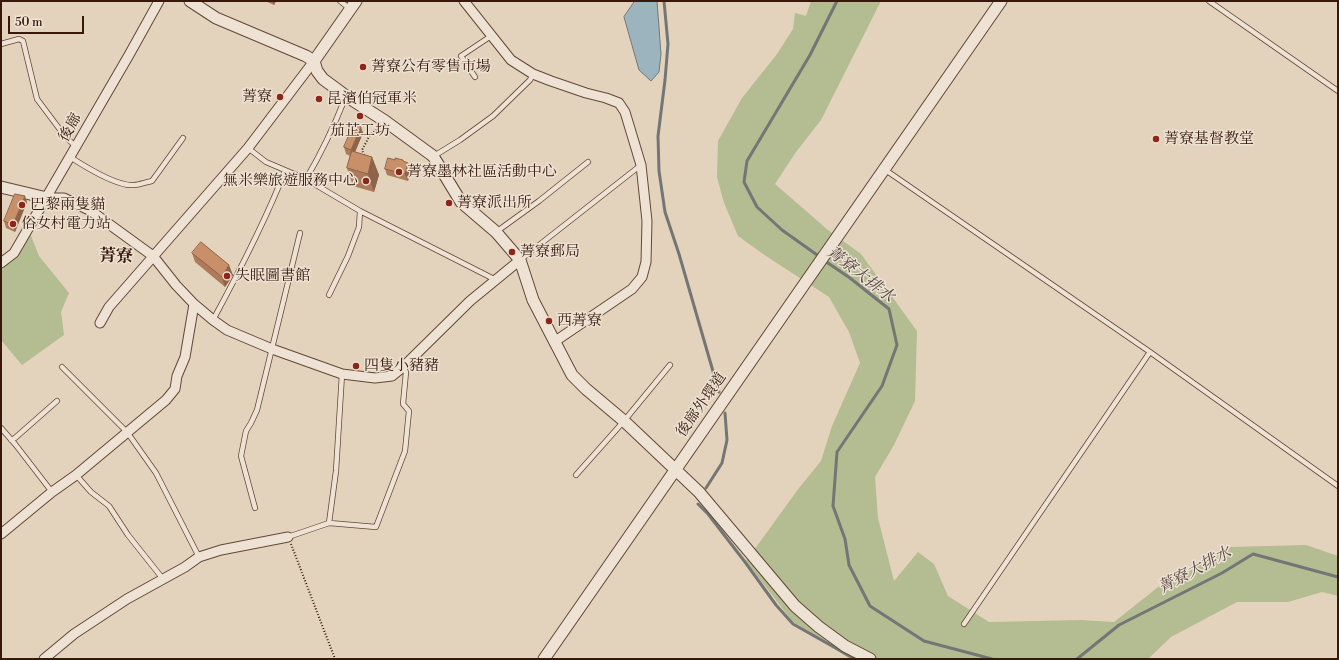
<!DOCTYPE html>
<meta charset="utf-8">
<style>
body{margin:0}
#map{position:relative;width:1339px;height:660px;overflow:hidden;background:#e4d3bc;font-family:"Libre Bodoni",serif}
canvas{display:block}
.frame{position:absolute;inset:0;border:2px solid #37180b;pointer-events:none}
.scale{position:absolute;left:8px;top:16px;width:76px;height:18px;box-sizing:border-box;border:2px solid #37180b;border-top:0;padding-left:5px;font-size:12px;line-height:14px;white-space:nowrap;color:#37180b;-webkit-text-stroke:3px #ede2d3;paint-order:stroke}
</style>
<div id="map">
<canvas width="1339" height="660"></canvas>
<div class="frame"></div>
<div class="scale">50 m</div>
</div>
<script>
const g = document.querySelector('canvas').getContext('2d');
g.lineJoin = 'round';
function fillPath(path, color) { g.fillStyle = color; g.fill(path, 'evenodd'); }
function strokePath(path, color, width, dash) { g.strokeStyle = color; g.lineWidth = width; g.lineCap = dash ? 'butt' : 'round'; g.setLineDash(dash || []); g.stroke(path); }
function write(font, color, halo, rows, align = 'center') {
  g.font = font + ' "Libre Bodoni","Noto Serif TC",serif'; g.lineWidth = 3; g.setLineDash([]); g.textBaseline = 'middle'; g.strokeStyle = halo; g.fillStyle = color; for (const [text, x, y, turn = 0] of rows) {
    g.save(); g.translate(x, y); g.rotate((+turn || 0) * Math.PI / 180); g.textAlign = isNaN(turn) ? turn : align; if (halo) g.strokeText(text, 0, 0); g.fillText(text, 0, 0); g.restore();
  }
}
const green = new Path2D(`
 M811,1H881L821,120L796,152L775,184L828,230L861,254L917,331L915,401L894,445L875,477L878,518L894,581L918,552L934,564L948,596L989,622L1080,620L1114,622L1172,576L1229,547L1306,545L1338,556V596L1322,592L1288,602H1237L1171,637L1148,659H850L792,621L746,561L799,488L821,461L832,426L860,363L849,332L829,297L766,256L738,236L724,203L717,177L718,141L742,98L777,54L793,29L795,13L806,16Z
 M30,233L39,256L69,293L61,312L64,335L22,365L1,340V263Z`);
const water = new Path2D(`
 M635,1H657L661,54L659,72L651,81L639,70L624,17Z`);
const stream = new Path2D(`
 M664,1L668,44L665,80L658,136L659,171L665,212L679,254L719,392
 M820,257L782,230L757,207L744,182L747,161L810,55L837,1
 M825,261L850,278L889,309L897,345L882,386L837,452L833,506L845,539L849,565L870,606L924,641L992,659
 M706,488L722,463L727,440L725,413
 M698,504L708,514L745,562L776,605L793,624L855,659
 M1077,659L1119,625L1222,573L1253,554L1338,577`);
const path = new Path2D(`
 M364,155L362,150L370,135L379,128
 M291,544L335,659`);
const service = new Path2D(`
 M340,1L350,9
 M1209,1L1338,91
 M1,44L19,39L23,41L37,99L64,135L76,147
 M475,77L461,56L491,36
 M248,148L266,162L306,179L360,211L496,280
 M434,156L460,140L493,116L530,80L533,74
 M70,157C84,166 117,187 134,185C139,185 146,182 152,181L183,138
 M884,169L1150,352L1338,486
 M306,179C322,152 335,124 346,96
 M496,232L539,201L588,162
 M520,260L641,165
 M329,295L348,256L359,227L360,211
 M213,320C239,272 265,222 285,171
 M62,367L127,432L156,473L199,557
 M1,428L15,444L52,492
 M11,440L15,438L57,401
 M76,475L91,492L109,506L128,535L163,579
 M576,475L624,421L670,365
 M255,508L241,456L246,431L251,423L257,410L300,233
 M329,523L336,471L342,374
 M288,537L329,523L376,527L405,451L409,411L403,404L406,372L403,367
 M964,624L1150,352`);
const minor = new Path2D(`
 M464,1L511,60L533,74L551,81L586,93L606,98L619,103L625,112L641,165L647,221L646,262L642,277L632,289L554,342
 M47,198H64L91,211L153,256L176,285L194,304L213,320L227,330L272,349L342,374L375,378L392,376L403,367L470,301L520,260
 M1,263L14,253L129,55L159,1
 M100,323L109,307L248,148L314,61
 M1,534L52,492L76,475L166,400L175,389L177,376L185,357L194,304
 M44,659L74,634L127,599L185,567L199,557L221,550L288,537`);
const tertiary = new Path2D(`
 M190,1L216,18L306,56L314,61L317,71L323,79L346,96L385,121L433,156L461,202L496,232L520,260L533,300L572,375L586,389L624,421L699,492L795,606L819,627L845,646L870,659
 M314,61L356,1
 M1,187L47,198
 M544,659L1001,1`);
const wall = new Path2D(`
 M265,1H276L274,5Z
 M363,133L355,152L372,157L379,175L374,192L353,186L347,168L350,156L346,154L344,147Z
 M395,160L408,163L411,169L408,181L387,175L385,169Z
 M27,202L15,232L6,228L4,221Z
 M192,253L233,275L225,287L195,262Z`);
const shadedWall = new Path2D(`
 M272,1H276L274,5Z
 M361,127L363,133L353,157L351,150Z
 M372,157L379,175L374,192L368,174Z
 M408,163L411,169L408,181L405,174Z
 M25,196L27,202L15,232L13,225Z
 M229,265L233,275L225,287L222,277Z`);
const building = new Path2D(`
 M354,124L361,127L351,150L344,147Z
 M352,151L372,157L368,174L347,168Z
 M388,158L395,160V158L403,160V161L408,163L405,174L385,169Z
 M15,194L25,196L13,225L4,221Z
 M201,242L229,265L222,277L192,253Z`);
const markers = [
 [363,67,4,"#8f2418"],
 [280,97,4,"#8f2418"],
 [319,99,4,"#8f2418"],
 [360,116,4,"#8f2418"],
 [1156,139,4,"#8f2418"],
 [399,172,4,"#8f2418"],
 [366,181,4,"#8f2418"],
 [449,203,4,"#8f2418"],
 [22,205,4,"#8f2418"],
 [13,224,4,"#8f2418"],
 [512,252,4,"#8f2418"],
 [227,276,4,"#8f2418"],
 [549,321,4,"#8f2418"],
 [356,366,4,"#8f2418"]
];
const poiNames = [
 ["菁寮公有零售市場",371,67],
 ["菁寮",272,97,"right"],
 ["昆濱伯冠軍米",327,99],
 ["茄芷工坊",360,131,"center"],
 ["菁寮基督教堂",1164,139],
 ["菁寮墨林社區活動中心",407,172],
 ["無米樂旅遊服務中心",358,181,"right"],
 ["菁寮派出所",457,203],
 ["巴黎兩隻貓",30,205],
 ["俗女村電力站",21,224],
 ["菁寮郵局",520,252],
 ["失眠圖書館",235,276],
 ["西菁寮",557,321],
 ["四隻小豬豬",364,366]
];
const streetNames = [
 ["後廍",71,128,-60],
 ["後廍外環道",702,405,-55]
];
const waterNames = [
 ["菁寮大排水",860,275,38],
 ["菁寮大排水",1195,571,-28]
];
const quarterNames = [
 ["菁寮",116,257]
];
fillPath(green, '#b4bc91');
fillPath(water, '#9cb4bd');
strokePath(water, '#747676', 1);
strokePath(stream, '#747676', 3);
strokePath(service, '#624737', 6);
strokePath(minor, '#624737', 11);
strokePath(tertiary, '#624737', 13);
strokePath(path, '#37180b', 2, [1, 2]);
strokePath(service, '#ede2d3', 4.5);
strokePath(minor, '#ede2d3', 9);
strokePath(tertiary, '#ede2d3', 11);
fillPath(wall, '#ad7b59');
fillPath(shadedWall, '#8d6449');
fillPath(building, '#c98f68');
strokePath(building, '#8d6449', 1);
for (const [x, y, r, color] of markers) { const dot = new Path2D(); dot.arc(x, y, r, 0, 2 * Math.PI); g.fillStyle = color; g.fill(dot); strokePath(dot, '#ede2d3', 1.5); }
write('15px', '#37180b', '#ede2d3', poiNames, 'left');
write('15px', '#37180b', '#ede2d3', streetNames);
write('italic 16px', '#554740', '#ede2d3', waterNames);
write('bold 17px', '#37180b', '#ede2d3', quarterNames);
</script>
